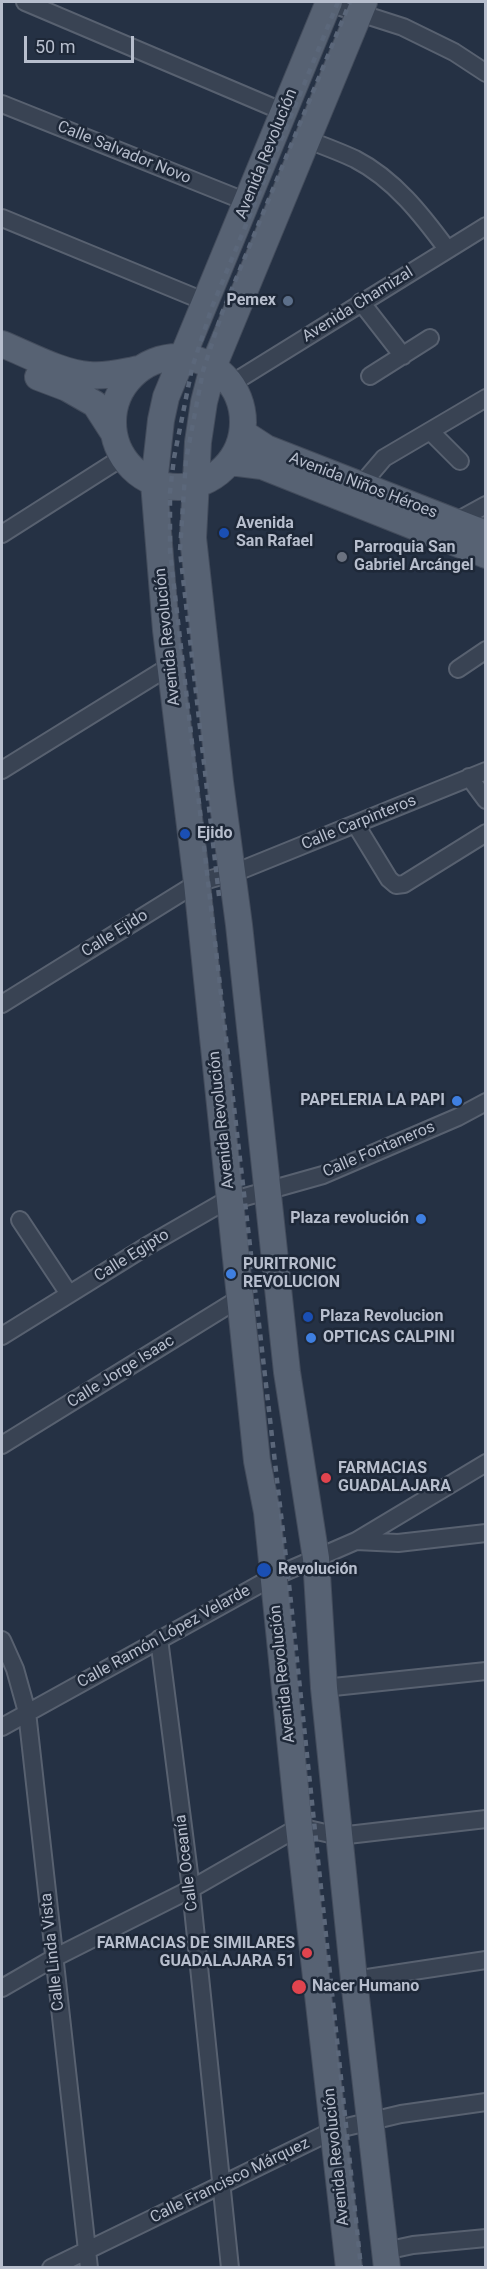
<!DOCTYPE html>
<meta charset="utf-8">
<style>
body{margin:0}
#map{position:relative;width:487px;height:2269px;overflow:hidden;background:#253144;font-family:Roboto,sans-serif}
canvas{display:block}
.frame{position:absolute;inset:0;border:3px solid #b7becd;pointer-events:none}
.scale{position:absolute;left:24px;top:36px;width:110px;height:27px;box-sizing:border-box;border:3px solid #b7becd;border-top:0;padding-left:8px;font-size:18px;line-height:21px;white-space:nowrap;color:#b7becd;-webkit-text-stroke:4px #1e2838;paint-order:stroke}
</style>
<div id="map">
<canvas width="487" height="2269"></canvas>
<div class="frame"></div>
<div class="scale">50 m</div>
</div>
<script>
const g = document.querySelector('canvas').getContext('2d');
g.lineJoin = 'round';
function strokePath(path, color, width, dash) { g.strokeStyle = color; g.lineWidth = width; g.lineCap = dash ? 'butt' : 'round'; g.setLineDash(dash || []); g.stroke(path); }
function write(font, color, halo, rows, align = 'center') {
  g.font = font + ' Roboto,sans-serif'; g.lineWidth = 5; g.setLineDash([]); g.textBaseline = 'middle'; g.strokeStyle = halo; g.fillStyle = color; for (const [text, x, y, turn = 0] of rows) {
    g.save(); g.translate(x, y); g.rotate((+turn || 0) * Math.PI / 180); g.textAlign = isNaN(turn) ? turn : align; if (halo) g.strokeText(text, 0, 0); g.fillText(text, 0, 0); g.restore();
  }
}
const minor = new Path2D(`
 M25,2L284,112
 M325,2L403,27L454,52L486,73
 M2,104L247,202
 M308,140C324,146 340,152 355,159C394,179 422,215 447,249
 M2,218L206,302
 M361,302L403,356
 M370,376L430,338
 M231,384L486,226
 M430,431L460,461
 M361,485L384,458L486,398
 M455,522L486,505
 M2,534L123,457
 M458,669L486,650
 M2,770L170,666
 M469,777L486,800
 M356,825L389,879L396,885L404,884L486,833
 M2,1004L197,883L239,871L486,771
 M20,1220L69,1294
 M2,1336L147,1246L220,1204L323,1175L458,1117L486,1102
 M2,1445L240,1298
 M356,1541L398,1543L486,1533
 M159,1639L191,1889L230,2268
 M2,1640L15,1669L27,1712L89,2268
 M324,1688L486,1671
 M2,1727L273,1577L356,1541L486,1463
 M354,1980L486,1960
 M2,1988L54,1958L191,1889L299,1827L339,1836L486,1819
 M385,2251L413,2245L486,2238
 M51,2268L334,2130L401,2114L486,2102`);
const primary = new Path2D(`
 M329,2L166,397L161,420L154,483L166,630L197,883L257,1461L267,1512L299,1827L349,2268
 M364,2L213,367L204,402L198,442L193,538L220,782L239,925L287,1372L316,1558L324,1688L354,1980L387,2268
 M2,344C27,354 61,373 89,375C106,377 123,372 139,369
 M113 422a65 65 0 1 1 130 0a65 65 0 1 1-130 0Z
 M38,377L67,388L95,404L113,432
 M243,433L266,448L486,534
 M230,462L262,466L486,555`);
const rail = new Path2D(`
 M338,2L212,307L192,368L174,458L170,492V552L289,1584L361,2268
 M219,896L180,551L186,460L203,371L222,313L350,2`);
const markers = [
 [288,301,6,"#5c6f8a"],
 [224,533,6,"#1a4fb4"],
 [342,557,6,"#6b7280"],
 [185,834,6,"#1a4fb4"],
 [457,1101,6,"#3f7fe0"],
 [421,1219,6,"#3f7fe0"],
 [231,1274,6,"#3f7fe0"],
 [308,1317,6,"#1a4fb4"],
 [311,1338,6,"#3f7fe0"],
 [326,1478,6,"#e0444e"],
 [264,1570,8,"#1a4fb4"],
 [307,1953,6,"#e0444e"],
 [299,1987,8,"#e0444e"]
];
const streetNames = [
 ["Calle Salvador Novo",124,153,22],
 ["Avenida Revolución",267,154,-68],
 ["Avenida Chamizal",358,305,-32],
 ["Avenida Niños Héroes",363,486,21],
 ["Avenida Revolución",168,637,-96],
 ["Calle Carpinteros",359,823,-22],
 ["Calle Ejido",115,934,-32],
 ["Avenida Revolución",222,1120,-96],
 ["Calle Fontaneros",379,1150,-23],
 ["Calle Egipto",132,1256,-32],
 ["Calle Jorge Isaac",121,1372,-32],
 ["Calle Ramón López Velarde",164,1637,-29],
 ["Avenida Revolución",283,1674,-96],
 ["Calle Oceanía",187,1863,-97],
 ["Calle Linda Vista",53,1952,-96],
 ["Avenida Revolución",337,2157,-96],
 ["Calle Francisco Márquez",230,2181,-26]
];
const poiNames = [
 ["Pemex",276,301,"right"],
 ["Avenida",236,524],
 ["San Rafael",236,542],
 ["Parroquia San",354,548],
 ["Gabriel Arcángel",354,566],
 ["Ejido",197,834],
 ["PAPELERIA LA PAPI",445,1101,"right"],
 ["Plaza revolución",409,1219,"right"],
 ["PURITRONIC",243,1265],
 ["REVOLUCION",243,1283],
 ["Plaza Revolucion",320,1317],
 ["OPTICAS CALPINI",323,1338],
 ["FARMACIAS",338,1469],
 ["GUADALAJARA",338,1487],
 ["Revolución",278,1570],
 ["FARMACIAS DE SIMILARES",295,1944,"right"],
 ["GUADALAJARA 51",295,1962,"right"],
 ["Nacer Humano",312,1987]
];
strokePath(minor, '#586170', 20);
strokePath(primary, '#434c5c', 28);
strokePath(minor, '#394353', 16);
strokePath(primary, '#576273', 26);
strokePath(rail, '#5b677a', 4.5, [6, 6]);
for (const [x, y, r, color] of markers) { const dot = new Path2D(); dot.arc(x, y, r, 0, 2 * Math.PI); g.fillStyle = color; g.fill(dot); strokePath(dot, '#1e2838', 2); }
write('16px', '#b7becd', '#1e2838', streetNames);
write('bold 16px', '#b7becd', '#1e2838', poiNames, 'left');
</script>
